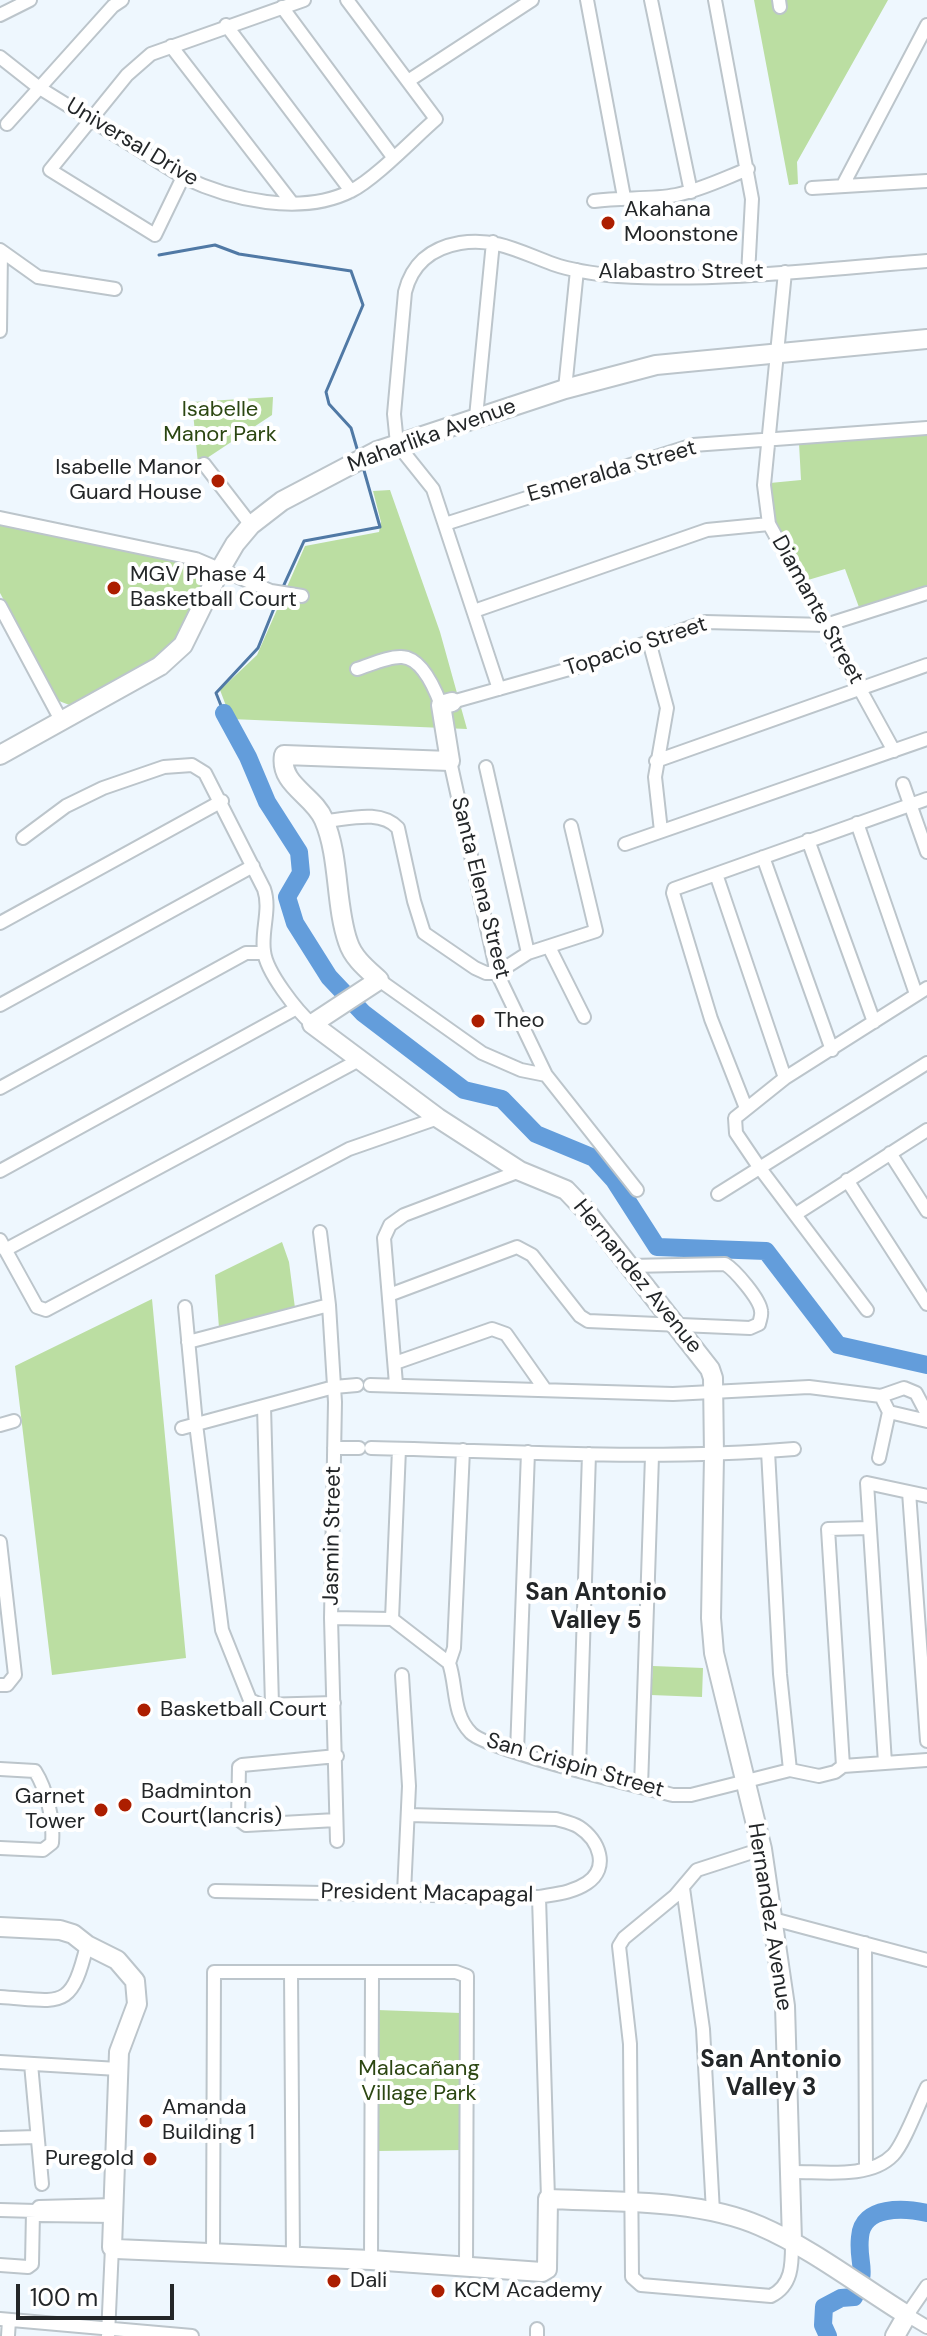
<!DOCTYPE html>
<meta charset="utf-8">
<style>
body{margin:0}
#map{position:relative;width:927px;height:2336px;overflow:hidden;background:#eef7fe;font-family:"DM Sans",sans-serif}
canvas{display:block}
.scale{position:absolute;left:16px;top:2284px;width:158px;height:36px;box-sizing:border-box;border:4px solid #232628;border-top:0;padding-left:10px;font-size:24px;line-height:28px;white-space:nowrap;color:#232628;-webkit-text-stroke:6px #fff;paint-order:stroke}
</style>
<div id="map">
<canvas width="927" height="2336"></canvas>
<div class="scale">100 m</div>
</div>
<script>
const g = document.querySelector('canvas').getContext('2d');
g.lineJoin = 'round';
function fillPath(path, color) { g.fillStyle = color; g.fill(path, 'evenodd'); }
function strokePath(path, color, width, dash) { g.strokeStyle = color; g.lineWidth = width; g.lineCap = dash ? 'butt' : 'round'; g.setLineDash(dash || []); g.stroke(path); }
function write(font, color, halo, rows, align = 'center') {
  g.font = font + ' "DM Sans",sans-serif'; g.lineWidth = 8; g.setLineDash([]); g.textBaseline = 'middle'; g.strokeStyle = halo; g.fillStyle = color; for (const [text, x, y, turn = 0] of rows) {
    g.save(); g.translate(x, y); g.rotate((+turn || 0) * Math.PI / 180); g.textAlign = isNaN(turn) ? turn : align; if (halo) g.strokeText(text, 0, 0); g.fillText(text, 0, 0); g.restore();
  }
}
const green = new Path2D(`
 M754,0H888L797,162L798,184L789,185Z
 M273,397L272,415L198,464L192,402Z
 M927,434V589L860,610L845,569L808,580L774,522L770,483L801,480L799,443Z
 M390,490L440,632L467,729L231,719L220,690L257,655L305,546L379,532L381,522L373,491Z
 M0,525L194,565L203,569L207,578L185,628L164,652L72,706L59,701L0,593Z
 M282,1242L289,1262L295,1308L219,1328L215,1275Z
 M152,1299L186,1658L52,1675L15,1366Z
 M653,1666L703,1668L702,1697L651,1695Z
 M377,2010L461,2013L462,2150L376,2151Z`);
const stream = new Path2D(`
 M159,255L215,245L239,254L351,271L363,305L326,392L329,404L351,428L358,452
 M282,589L304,541L380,527L363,467
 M224,713L216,693L258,648L279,596`);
const river = new Path2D(`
 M224,713L248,757L267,802L299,852L301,873L287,897L295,923L329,977L363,1013L464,1090L502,1099L536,1134L594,1158L614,1180L657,1247L766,1251L838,1345L927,1365
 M828,2336L823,2325L824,2307L841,2298L854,2297C869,2268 857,2265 860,2237C862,2205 905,2208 927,2213`);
const street = new Path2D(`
 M587,0L624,197
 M651,0L691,192
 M715,0L752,199L748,275
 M779,0L780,7
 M282,7L393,157
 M0,15L30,0
 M226,25L351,191
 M171,46L292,203
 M0,57L38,87L183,177C231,200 301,216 351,191C376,178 413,139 436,119L347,0
 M408,81L532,0
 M7,124L113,6L122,0
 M183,177L155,235L50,170L127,75L151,54L304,0
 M843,185L927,25
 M812,188L927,181
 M594,201C621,197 650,200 676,195C701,190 725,178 748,169
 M0,250L38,277L115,289
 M785,272L764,485L769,524L894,751
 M0,331L1,251
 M565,389L577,270
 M476,417L493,242
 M204,464L251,525
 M0,518L196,559L271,591L302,596
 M445,524L693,445L927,428
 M0,606L62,722
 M474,611L707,530L769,524
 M649,641L667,708L655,777L661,831
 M357,669C370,665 389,656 402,657C422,658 435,689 441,705
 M499,689L433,489L397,444L394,414L405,292C412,264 431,248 460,243C495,237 520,252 553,264C573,271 596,274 618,276C721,282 825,269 927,261
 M452,702L587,664L705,622L826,625L927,593
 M450,761L497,973L546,1075L637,1190
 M656,761L927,665
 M486,767L528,953
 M903,784L927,852
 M325,821C349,819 380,809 398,828L414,901L424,933L475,968L486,973H497L528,953L596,931L571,826
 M857,823L916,994
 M23,838L66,806L103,788L164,767L192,765L205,773L264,889C271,909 261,931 264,951C266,972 297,1011 312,1024
 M808,840L874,1022
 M625,844L927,739
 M763,857L832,1050
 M716,874L785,1078
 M0,923L222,801
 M549,947L584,1017
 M379,980L482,1053L521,1070L546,1075
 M0,1005L253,866
 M0,1088L246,953H264
 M746,1108L711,1019L673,893L674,889L927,799
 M890,1153L927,1211
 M0,1171L295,1009
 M847,1180L927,1304
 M718,1194L927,1063
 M796,1214L927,1130
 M320,1232L329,1305L335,1402L331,1618L337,1841
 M0,1240L37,1307L46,1310L349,1149L438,1118
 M5,1250L361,1059
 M389,1295L517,1247L532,1255L580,1316L588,1321L750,1328L759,1324C760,1319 762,1316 761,1311C760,1299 735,1270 725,1264L630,1266
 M185,1307L196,1424L222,1630L250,1700L261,1705L334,1703
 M867,1310L759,1167L736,1133L735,1118L785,1078L927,988
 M188,1342L329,1305
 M395,1363L492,1329L506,1334L544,1388
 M396,1384L384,1238L390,1225L404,1215L520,1171
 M370,1385L673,1394L809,1387L881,1396L904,1388L916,1393L927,1414
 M264,1406L272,1705
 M889,1412L927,1421
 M0,1425L14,1421
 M182,1428L334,1387L357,1385
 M334,1448H359
 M371,1448C512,1451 653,1461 794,1449
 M768,1451L780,1674L790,1770
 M879,1458L889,1412L881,1396
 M909,1492L927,1741
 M0,1542L15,1675L7,1685H0
 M331,1618L392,1619L449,1663C457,1686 452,1714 471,1733C487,1750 641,1787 673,1795H691L790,1770L819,1776L835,1772L843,1766L927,1760
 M392,1619L399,1449
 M449,1663L454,1648L463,1450
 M402,1675L409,1786L404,1893
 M517,1752L528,1452
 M885,1763L867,1483L927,1496
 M843,1766L828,1529L869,1528
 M0,1769L35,1771C47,1790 54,1821 52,1843L43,1850L0,1848
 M579,1770L589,1454
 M641,1787L652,1456
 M336,1820L246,1825L238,1819L239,1767L242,1765L337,1756
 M762,1849L697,1870L675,1896L624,1938L619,1946L630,2044L632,2277L641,2285L771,2296C793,2285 792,2263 792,2241
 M683,1888L703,2029L713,2212
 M215,1891L539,1897C555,1894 572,1893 587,1883C610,1868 599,1840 579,1827C573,1823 563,1821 556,1819L409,1815
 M539,1897L548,2199
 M773,1919L927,1960
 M865,1943L866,2169
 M291,1972L293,2257
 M0,1997C62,2001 71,2011 87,1945
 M0,2062L118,2069
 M31,2064L42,2184
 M0,2138L37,2137
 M789,2172C820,2171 869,2180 893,2155C904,2144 919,2103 927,2087
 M0,2210L36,2211
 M114,2216L39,2215L36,2211L39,2207L115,2205
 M213,2255L214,1972H456L467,1976L466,2266
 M371,2260L372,1972
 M0,2265L28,2267L32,2264L33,2211
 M927,2286L907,2315L927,2327
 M0,2319L192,2336
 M108,2335L112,2247
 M8,2336L9,2320
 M537,2336V2329`);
const secondary = new Path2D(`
 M452,702L441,705L450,761L284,755C279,785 314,795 324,820C340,857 335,905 348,942C353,958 367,969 379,980L312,1024L438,1118L520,1171L566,1190L586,1211L710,1369L713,1378L714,1456L711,1618L714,1653L762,1849L785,2006L792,2241
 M0,755L160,666L183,645L221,568L235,544L251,525L282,501L377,451L565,389L656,365L927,339
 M0,1927L60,1930L73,1934L87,1945L117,1960L135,1981L137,2004L119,2052L112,2247L116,2249L371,2260L542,2272L547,2269L548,2199C615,2202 698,2199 760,2226C811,2248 860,2286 907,2315L895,2336`);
const markers = [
 [608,223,8,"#ac1e00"],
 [218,481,8,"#ac1e00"],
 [114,588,8,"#ac1e00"],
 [478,1021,8,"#ac1e00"],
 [144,1710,8,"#ac1e00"],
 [125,1805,8,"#ac1e00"],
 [101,1810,8,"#ac1e00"],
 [146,2121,8,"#ac1e00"],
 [150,2159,8,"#ac1e00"],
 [334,2281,8,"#ac1e00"],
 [438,2291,8,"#ac1e00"]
];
const streetNames = [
 ["Universal Drive",132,143,31],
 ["Alabastro Street",681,272],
 ["Maharlika Avenue",432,436,-20],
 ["Esmeralda Street",612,472,-16],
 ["Diamante Street",817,610,61],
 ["Topacio Street",636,647,-18],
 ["Santa Elena Street",480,888,76],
 ["Hernandez Avenue",637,1277,51],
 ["Jasmin Street",333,1536,-89],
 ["San Crispin Street",575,1766,16],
 ["President Macapagal",427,1894,1],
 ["Hernandez Avenue",769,1917,81]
];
const poiNames = [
 ["Akahana",624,210],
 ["Moonstone",624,235],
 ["Isabelle Manor",202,468,"right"],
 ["Guard House",202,493,"right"],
 ["MGV Phase 4",130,575],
 ["Basketball Court",130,600],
 ["Theo",494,1021],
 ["Basketball Court",160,1710],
 ["Badminton",141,1792],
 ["Court(lancris)",141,1817],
 ["Garnet",85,1797,"right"],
 ["Tower",85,1822,"right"],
 ["Amanda",162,2108],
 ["Building 1",162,2133],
 ["Puregold",134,2159,"right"],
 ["Dali",350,2281],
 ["KCM Academy",454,2291]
];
const parkNames = [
 ["Isabelle",220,410],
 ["Manor Park",220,435],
 ["Malacañang",419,2069],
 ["Village Park",419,2094]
];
const neighbourhoodNames = [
 ["San Antonio",596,1594],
 ["Valley 5",596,1622],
 ["San Antonio",771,2061],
 ["Valley 3",771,2089]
];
fillPath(green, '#bbdea2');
strokePath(stream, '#5079a5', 3);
strokePath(river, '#639ddb', 18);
strokePath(street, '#bcc5cb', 16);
strokePath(secondary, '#bcc5cb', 22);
strokePath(street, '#fff', 12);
strokePath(secondary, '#fff', 18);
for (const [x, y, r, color] of markers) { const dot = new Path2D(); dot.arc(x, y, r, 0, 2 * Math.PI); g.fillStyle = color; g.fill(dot); strokePath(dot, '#fff', 3); }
write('22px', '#232628', '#fff', streetNames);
write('22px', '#232628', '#fff', poiNames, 'left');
write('22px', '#2c4712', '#fff', parkNames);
write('bold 24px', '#232628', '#fff', neighbourhoodNames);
</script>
